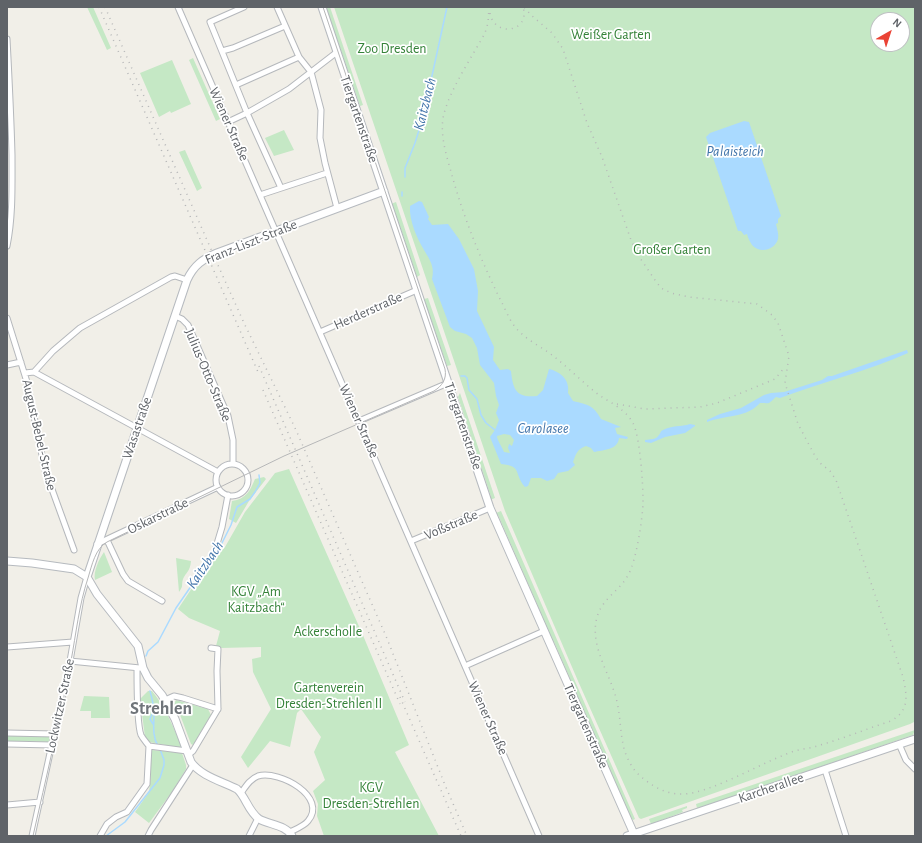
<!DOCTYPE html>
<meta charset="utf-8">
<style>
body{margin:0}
#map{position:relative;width:922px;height:843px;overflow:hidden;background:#f1efe8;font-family:"Alegreya Sans",sans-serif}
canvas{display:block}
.frame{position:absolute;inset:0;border:8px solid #5f6368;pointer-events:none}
.north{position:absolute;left:870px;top:12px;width:40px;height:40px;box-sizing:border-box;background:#fff;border:1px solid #bfc1c3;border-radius:50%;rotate:39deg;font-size:11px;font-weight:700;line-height:16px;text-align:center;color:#5f6368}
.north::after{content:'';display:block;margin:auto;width:14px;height:18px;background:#ea4335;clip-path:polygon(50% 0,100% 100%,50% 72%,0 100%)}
</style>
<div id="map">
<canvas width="922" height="843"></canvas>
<div class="frame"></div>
<div class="north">N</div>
</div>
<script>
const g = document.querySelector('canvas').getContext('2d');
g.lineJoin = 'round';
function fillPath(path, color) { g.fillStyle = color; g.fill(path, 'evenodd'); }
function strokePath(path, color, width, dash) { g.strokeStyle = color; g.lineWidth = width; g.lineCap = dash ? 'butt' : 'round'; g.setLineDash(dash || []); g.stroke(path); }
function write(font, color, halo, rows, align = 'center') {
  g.font = font + ' "Alegreya Sans",sans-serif'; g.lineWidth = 3.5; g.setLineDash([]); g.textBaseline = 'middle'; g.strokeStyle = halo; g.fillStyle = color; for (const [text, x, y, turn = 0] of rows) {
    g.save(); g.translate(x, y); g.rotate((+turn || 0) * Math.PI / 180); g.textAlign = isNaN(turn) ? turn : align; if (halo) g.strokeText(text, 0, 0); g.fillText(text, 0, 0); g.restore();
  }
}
const green = new Path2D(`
 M87,7H93L111,48L107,50Z
 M326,7H330L363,105L360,106Z
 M334,7H915V723L914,722L910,724L641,819L639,818L578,681L505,511ZM878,20H902V44H878Z
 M193,58L220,119L216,121L189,60Z
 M172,60L191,104L171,113L170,111L159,117L140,73Z
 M284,130L294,150L274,156L265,138Z
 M185,150L202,188L197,191L179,152Z
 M396,202L420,275L417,277L393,206L391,204Z
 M428,298L451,365L447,366L424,299Z
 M460,393L495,498L490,500L491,497L458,397Z
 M289,469L362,633L409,745L395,752L439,836H324L317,816L318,804L313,791L325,780L314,752L321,737L301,709L297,713L290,747L270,741L248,768L241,757L271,709L253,672L252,659L261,657V647L221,648L216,646L220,631L189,618L178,609L206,567H207L225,547L245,512L275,473Z
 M264,477L266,479L249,501L236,523L229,519L232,501C246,499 250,491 255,479Z
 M501,511L635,819L633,820L630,816L554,642L551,641L542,620L543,618L498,515L496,514V513Z
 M104,552L112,572L95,580C93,572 99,559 104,552Z
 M176,558L191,561C190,572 186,572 183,579C181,586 184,585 179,592Z
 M148,691H152C166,708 174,728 182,748L149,742L145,737L140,699Z
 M84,696L109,697L110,718H91V711H80Z
 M176,700L208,709L211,715L193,745L191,744L179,712L174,704Z
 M915,730L913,735L709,805L697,808L696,804Z
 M7,735L51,736L50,742L7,741Z
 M152,750L182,753L186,765V769L172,792L149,823L135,812L149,792L151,775L149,767Z
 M687,806V808L682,810L683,812L651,824L649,819Z`);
const water = new Path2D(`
 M744,121L749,122L781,216L778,219V223L776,224C777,229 779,234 778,239C775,250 760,254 752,245C750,242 748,238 747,234L744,235L741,231H738L706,137L710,133Z
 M419,201L422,202L429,217L428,219L432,225L448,224L459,239L474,269L478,291L477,311L494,347L493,360L500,370L508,369L511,371C513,391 517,398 537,396L543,390L549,369C561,372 570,380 568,393L573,401C589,405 593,405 601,419L621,427L615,428L617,434L628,437L627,439L619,438C618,450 603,450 594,452L591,448L586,446C577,449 576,454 573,462L575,465L568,471L558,473L554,479L547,481L541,478H531L528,486L525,487C513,473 523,466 501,464L490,437L495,430L499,420L496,413L499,405L496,396L494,383L480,365L477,348L472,338L466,334L455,331L450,327L432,279C435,267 430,260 424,250C417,238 409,221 410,206ZM504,434L510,435L514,440L512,446L509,444L508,448L510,453L504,452C502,447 497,440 497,436Z
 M907,350L908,353C867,371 823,382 780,398L776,397C767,405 771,403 760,403C747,418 725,415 707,422V420L720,414L741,408L764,395L771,393L784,392L822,380L828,376H832Z
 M690,424L695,425V426L685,433L665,437L651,443L645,442V440C651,439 656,440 659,435C661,433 660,431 663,430C672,425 681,427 690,424Z`);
const stream = new Path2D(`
 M405,177V168L415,143L423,117L447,7
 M402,196V192
 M461,376H465L467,378L469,390L477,399L481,415L486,423L495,430
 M146,656L148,651L158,642L176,608L205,566L219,549L231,525L237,507L250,499L255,492L260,483L259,475
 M150,691C152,698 154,706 154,714C154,725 152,736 158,746
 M153,724L150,719L154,710
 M106,836L125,822L160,778L164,765V760L160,749`);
const street = new Path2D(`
 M178,7L539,836
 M244,7L210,22L247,113L281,188
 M277,7L299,57L311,72L321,110L320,138L325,163L337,208
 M7,39C9,77 11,116 12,155C12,186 13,216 7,246
 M222,51L233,48L285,26
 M236,85L299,57
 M228,122L247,113L289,89L337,52
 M260,195L327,173
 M175,316L182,319L188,325L228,416L233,440V464
 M7,318L27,382L45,470L74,550
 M320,332L417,290
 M7,365L21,362
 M34,372L53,351L80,328L171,277L175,276L187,280
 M25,373L34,372L218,472
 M359,421L448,383
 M216 480a16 16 0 1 1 32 0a16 16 0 1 1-32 0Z
 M107,540L123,574L128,581L162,601
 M411,541L490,508
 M97,544L218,487
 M216,547L222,527L228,495
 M7,647L73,642
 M211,648L218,649L217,671L218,709
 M70,661L140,668
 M465,666L544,631
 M137,668C137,680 137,725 141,735C143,739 146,742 149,746L187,751
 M165,700L174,696L183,698L218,709
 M7,733L55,734
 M7,744L52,745
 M899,744L906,760L915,769
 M188,755L193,751L218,709
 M825,770L846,836
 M241,793C246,786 250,779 258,776C280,770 328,797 308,821C304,826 296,829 290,832
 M7,805L40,802
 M32,836L70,661L81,598L87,577
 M100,836L107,824L116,817L127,812L147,784L149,746
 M148,836L151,830L193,765
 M249,836L258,818`);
const secondary = new Path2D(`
 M322,7L490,508L634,834
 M7,561L32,563L74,569L87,577L97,594L138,646L143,668L148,678L162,695L175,719L191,762C201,776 221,781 237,789C246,797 248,811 259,819C270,825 286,825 292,836
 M87,577L187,280C194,265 203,259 217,253L384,191
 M627,836L915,739`);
const tram = new Path2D(`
 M33,836C46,778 60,720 71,661C76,634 79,605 88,578C92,565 95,549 107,542L284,456L434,391C442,386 447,379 445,369L323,7`);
const rail = new Path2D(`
 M99,7L258,372
 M105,7L217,263L244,323L296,430L357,570L386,636L445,785L467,836
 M489,7L488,23L485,33C472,57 448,92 443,118C440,139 448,160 453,179C465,221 481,260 500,299C505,308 509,320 516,328C525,339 540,346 552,355C568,367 583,383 599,395C611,403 625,409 633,423C640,437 643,483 643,501C643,517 636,564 627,577C618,592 602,599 597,617C589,647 611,674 617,702C621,719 620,736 625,752C629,763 635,773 644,779C656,789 670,795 685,794C695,793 704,790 712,787C739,777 763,763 789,753C798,749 808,749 817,746C842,739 866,729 891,721C910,710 907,696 903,677L836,480L830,471L820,463L815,456L798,424L785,383L789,356L778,323L772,315L757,304L689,297L671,293L661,288L655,280L638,255L631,240L602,157L587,123L563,49L552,33L531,15L524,7
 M490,13C494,38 531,32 523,7
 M259,366L405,702
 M263,390L400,704
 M617,404L645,409L700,407L717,403L775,379L785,367
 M400,697L461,836`);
const parkNames = [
 ["Weißer Garten",611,35],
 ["Zoo Dresden",392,49],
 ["Großer Garten",672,250],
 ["KGV „Am",256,592],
 ["Kaitzbach“",256,608],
 ["Ackerscholle",328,632],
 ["Gartenverein",329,688],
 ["Dresden-Strehlen II",329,704],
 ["KGV",371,788],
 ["Dresden-Strehlen",371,804]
];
const streetNames = [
 ["Tiergartenstraße",359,119,71],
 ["Wiener Straße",229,124,66],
 ["Franz-Liszt-Straße",251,242,-22],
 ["Herderstraße",368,311,-24],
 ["Julius-Otto-Straße",208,375,67],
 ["Wiener Straße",359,421,66],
 ["Tiergartenstraße",463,426,71],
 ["Wasastraße",137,428,-71],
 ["August-Bebel-Straße",39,435,77],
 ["Oskarstraße",158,516,-26],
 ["Voßstraße",451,525,-23],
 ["Lockwitzer Straße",60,706,-78],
 ["Wiener Straße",488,718,66],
 ["Tiergartenstraße",586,726,66],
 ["Karcherallee",771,788,-19]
];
const waterNames = [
 ["Kaitzbach",425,104,-76],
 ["Palaisteich",735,151],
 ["Carolasee",543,428],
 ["Kaitzbach",205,565,-56]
];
const districtNames = [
 ["Strehlen",161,709]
];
fillPath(green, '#c5e8c5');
fillPath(water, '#aadaff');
strokePath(stream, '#aadaff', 1.5);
strokePath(street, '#b5b8bc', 7);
strokePath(secondary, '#b6babf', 9);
strokePath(street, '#fff', 5);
strokePath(secondary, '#fff', 7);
strokePath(tram, '#b6b7b8', 1);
strokePath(rail, '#b6b7b8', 1.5, [1, 5]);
write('14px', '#348238', '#fff', parkNames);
write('14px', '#5f6368', '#fff', streetNames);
write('italic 15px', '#4174aa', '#fff', waterNames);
write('bold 18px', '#70757a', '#fff', districtNames);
</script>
